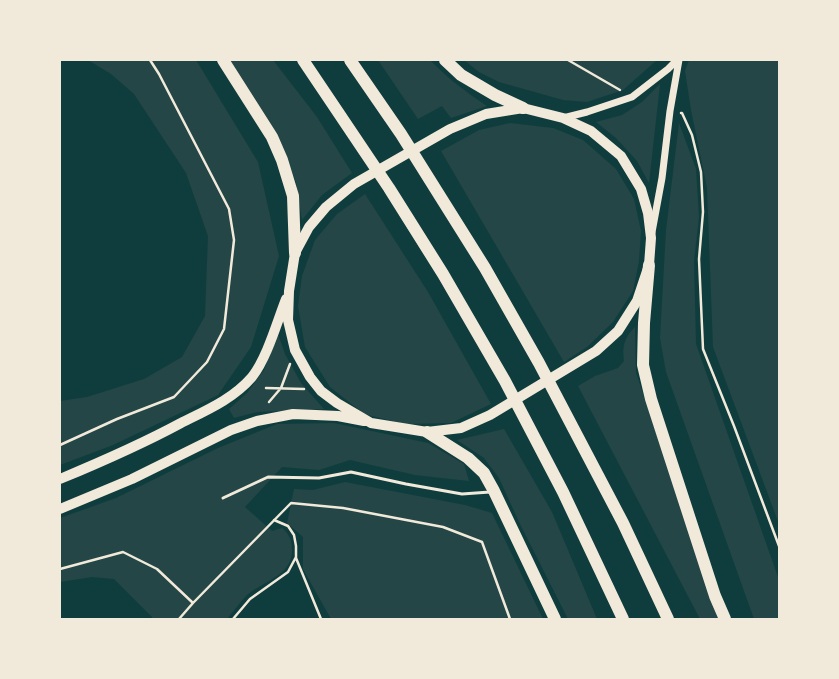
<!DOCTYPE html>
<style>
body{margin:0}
#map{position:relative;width:839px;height:679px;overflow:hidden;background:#0f3d3e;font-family:"Asap Condensed",sans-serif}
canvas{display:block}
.frame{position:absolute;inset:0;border:61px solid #f1e9da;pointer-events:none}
</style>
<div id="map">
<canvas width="839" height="679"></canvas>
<div class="frame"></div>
</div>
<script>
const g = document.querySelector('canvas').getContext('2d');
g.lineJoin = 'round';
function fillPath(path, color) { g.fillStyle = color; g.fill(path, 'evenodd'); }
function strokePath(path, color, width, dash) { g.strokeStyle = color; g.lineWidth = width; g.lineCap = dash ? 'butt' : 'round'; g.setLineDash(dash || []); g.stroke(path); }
const green = new Path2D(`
 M88,60H196L258,162L279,256L251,347L218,395L113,445L60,465V401L87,397L144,379L182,357L205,316L208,236L186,173L134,94L111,74Z
 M228,60H273L317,117L352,173L322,195L302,220L296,182L274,132Z
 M378,60H430C448,79 465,91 487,106L451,118L442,106L418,119Z
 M464,60H657L623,90L587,102L563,100L499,82L479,72Z
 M689,60H779V524L713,347L707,188L691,110L685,71Z
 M660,84L649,183L637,161L616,138L596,122L622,115L642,102Z
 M510,123L553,128L583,140L616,169L634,199L641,231L639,261L633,291L613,322L587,347L564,362L441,151L479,130Z
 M679,123L696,169L699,217L694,261L696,344L779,580V619H754L666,372L660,338L666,230Z
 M365,194L428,292L491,404L451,423L404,424L364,414L330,387L305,347L298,306L302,276L315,240L337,214Z
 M635,327L636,373L720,619H700L578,386L595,376L618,368L624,361C622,346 624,338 635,327Z
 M278,334L285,354L301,383L324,409L257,412L234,418L229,409L247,393L264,370Z
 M334,423L428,443L464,464L469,481L415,475L350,460L319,470L282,467L245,507L272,531L282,528C289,534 292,540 292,549C293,575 264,581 247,595C240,602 234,611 227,619H152V617L114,579L92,577L60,582V518L116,498L218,448L277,424Z
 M504,429L552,512L597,619H568L520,524L499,478L484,458L457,440Z
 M345,482L465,505L492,513L543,619H331L303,569V537L287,523L294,489L313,490Z`);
const path = new Path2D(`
 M568,60L620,90
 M681,113H682L692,135L701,172L703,212L699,259L703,349L734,426L779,546
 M266,388L304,389
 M269,402L281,388L290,364
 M60,445L117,419L174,397L207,362L224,329L234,240L229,209L159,74L150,60
 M296,558L321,619
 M60,569L123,552L157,569L193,603
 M179,619L193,603L291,503L343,508L443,527L482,542L510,619
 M233,619L250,599L288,572L296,557V546L294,535L288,526L274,520`);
const service = new Path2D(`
 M223,498L268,477L319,478L351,472L406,484L462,494L490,492`);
const tertiary = new Path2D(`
 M563,118L587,112L632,97L668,69L677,60
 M652,232L662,178L670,111L679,60`);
const primary = new Path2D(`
 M523,108L563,118L591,131L621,156L641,189L648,213L651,238L649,265L637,301L618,331L596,351L490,415L461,428L427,432L371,423L337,403L321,391L310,377L295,350L288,320L289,291L295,253L309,227L326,207L354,184L450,129L486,114Z
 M60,479C101,462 142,444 181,423C207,410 233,399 252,377C267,358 277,322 286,299
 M60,509L132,479L231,430L257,421L293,414L338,416L364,421`);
const motorway = new Path2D(`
 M223,60L272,137L282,160L293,196L295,253
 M303,60L389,188L443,274L505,381L563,492L623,619
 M350,60L401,134L485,268L539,363L623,523L668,619
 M445,60L461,75L495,95L523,108
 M649,265L644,323L643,365L651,399L715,596L725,619
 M427,432L468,458L484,473L494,491L555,619`);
fillPath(green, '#244646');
strokePath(path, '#f1e9da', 2.5);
strokePath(service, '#f1e9da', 3);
strokePath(tertiary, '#f1e9da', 7);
strokePath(primary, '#f1e9da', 10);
strokePath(motorway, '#f1e9da', 12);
</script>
